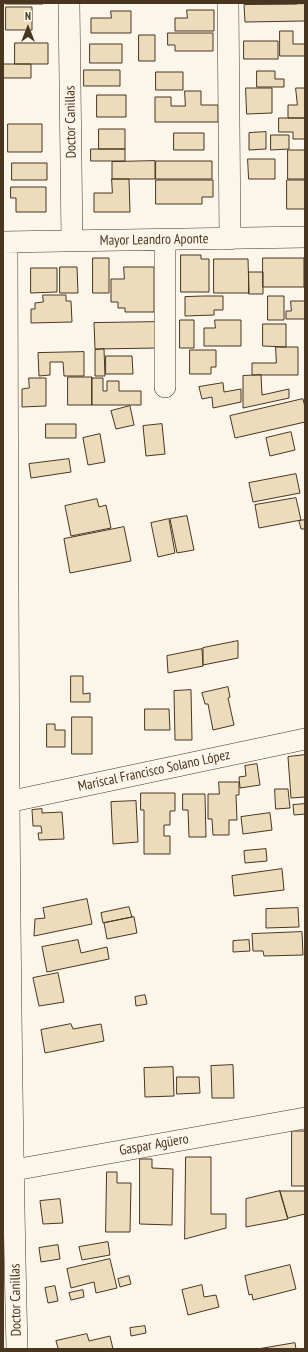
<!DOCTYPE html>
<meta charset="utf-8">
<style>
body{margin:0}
#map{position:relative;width:308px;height:1352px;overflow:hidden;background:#fbf6e9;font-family:"PT Sans Narrow",sans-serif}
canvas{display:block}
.frame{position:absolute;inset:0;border:4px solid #4a3520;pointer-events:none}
.north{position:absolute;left:8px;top:8px;width:40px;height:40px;-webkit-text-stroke:3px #fbf6e9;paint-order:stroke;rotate:0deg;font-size:11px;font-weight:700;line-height:16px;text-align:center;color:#4a3520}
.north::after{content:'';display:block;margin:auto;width:14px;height:18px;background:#4a3520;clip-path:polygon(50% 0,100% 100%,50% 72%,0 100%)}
</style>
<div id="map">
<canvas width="308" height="1352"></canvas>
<div class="frame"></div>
<div class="north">N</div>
</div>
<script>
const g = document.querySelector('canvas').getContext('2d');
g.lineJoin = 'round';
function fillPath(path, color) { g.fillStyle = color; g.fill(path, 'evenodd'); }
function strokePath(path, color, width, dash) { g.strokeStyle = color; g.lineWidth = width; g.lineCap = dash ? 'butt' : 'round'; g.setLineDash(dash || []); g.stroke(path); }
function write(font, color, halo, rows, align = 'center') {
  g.font = font + ' "PT Sans Narrow",sans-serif'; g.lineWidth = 3; g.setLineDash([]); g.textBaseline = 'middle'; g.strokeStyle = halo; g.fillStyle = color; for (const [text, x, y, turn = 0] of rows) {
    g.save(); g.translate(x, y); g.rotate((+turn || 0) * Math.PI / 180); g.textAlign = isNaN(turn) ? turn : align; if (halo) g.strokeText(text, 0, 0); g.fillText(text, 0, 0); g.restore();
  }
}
const building = new Path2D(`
 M6,3H43V4H6Z
 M246,3H297V4H246Z
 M305,4V21L245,22L244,5Z
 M6,7H32V30H6Z
 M187,10H214V31H175V18H187Z
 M111,11H131V33H91V18H111Z
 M280,31H293V44H305V56H280Z
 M168,33H213V51H175V45H168Z
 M139,35H155V61H139Z
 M244,41H278V59H244Z
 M15,43H48V64H15Z
 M90,44H122V63H90Z
 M3,64H31V78H3Z
 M84,70H120V86H84Z
 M257,71H275V79H284V87H257Z
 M156,72H183V90H156Z
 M246,88H272V113L247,114Z
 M296,88H305V118H288V105H297Z
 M185,91H201V105H218V122H155V97H171V106H185Z
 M97,95H126V117H97Z
 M279,118H305V139H293V132H279Z
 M8,124H42V152H8Z
 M99,129H125V149H99Z
 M266,132V149L249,150V133Z
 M174,133H204V150H174Z
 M271,135H289V149L271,150Z
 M91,149H125V161H91Z
 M288,150H305V179H288Z
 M248,159H275V179H249Z
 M155,161V179H112V162Z
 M156,161H212V179H156Z
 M12,163H47V180H12Z
 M112,179H129L130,212H94V193H112Z
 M156,180H213V197H202V204H156Z
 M287,180H305V209H287Z
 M11,187H46V212H16V198H11Z
 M181,255H201V259H209V292H181Z
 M93,258H109V293H93Z
 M263,258H304V287H263Z
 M214,259H248L249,293H214Z
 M60,267H77L78,293H60Z
 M124,267H154V312H125V308H118V302H111V279H124Z
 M31,268H57V292L31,293Z
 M249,272H263V294H249Z
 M43,295H66V301H71L72,322L31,323V309H35V303L43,302Z
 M204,296H223V310H214V315L185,316V297Z
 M268,296H284V320H268Z
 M291,301H305V319H286V311H291Z
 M180,320H194V348H180Z
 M215,320H241V346H204V328H215Z
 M158,322V348L95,349L94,323Z
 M263,324H286V347L263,346Z
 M276,347H298V375H252V363H276Z
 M104,349L105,376H95V350Z
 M190,350H216V367H211V374H190Z
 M84,352V376H64L63,362H50V375L39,376L38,353Z
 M106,356H132L133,374H106Z
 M261,375L262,395L289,389V398L243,408V376Z
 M68,377H92V405H68Z
 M29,378H46V406L22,407V389L29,388Z
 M92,378H103V391H107V381H119V391H141V405H92Z
 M223,383L224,392L241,389V402L213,408L212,397L202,399L199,387Z
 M303,399L305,407V422L235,438L230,416Z
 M130,406L134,425L116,429L111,411Z
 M46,424H76V438H46Z
 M162,424L165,454L146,456L143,426Z
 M291,432L295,450L270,456L266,438Z
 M100,434L105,462L88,465L83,438Z
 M69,459L71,472L31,478L29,464Z
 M296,474L300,493L253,502L249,483Z
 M296,498L301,520L259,528L255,505Z
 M97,499L99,507L106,505L111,528L71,536L65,506Z
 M187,516L194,550L177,553L170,519Z
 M169,519L175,553L158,557L151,523Z
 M305,520V529H301L299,521Z
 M124,527L131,561L70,573L64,539Z
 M238,641V658L203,665V648Z
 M202,649L203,666L168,673L167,656Z
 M71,676H83V694L90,693V702H71Z
 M228,687L230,697L228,698L234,725L213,730L208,704H205L202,693Z
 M191,690L192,740H175L174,691Z
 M145,709H169L170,730H145Z
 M72,717H92V754H72Z
 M47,724H55V730H65V747H47Z
 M305,755V797L291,798L288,757Z
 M257,764L260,785L240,788L239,777L246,776L245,766Z
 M219,782H239V795H236L237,820H229V835H213L212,819H208V794H219Z
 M275,789H288L290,808L276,809Z
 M141,793H175V811H170V825H164V836H170V854H144V810H141Z
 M183,794H205L206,837H189L188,810H183Z
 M136,801L138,842L113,844L111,802Z
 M305,804V814L294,815L293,805Z
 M42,809V813L62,812L64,839L39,840L38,833H42L41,826H33L32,810Z
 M270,813L272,830L243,834L241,817Z
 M266,849L267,861L245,863L244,851Z
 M282,869L284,890L234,896L232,876Z
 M87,899L92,924L34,936L35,919L45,918L43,908Z
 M129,907L132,917L103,923L101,913Z
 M298,908L299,927L266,928V909Z
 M134,917L137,933L107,939L104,923Z
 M302,932L303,955L264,956L263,951H253L252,934Z
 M78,940L81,953L107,947L109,959L47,972L42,947Z
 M249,940L250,951L233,952V941Z
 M58,973L64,1002L39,1006L33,978Z
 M145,995L147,1004L136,1006L135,997Z
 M71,1024L73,1029L101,1024L104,1041L45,1053L41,1030Z
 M233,1065L234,1098H212L211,1066Z
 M173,1067L174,1096L145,1097L144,1068Z
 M177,1077H199L200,1093L177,1094Z
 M292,1131H305V1186H292Z
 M186,1157H211V1214H226V1228L185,1239Z
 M140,1159H152V1168L173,1169L172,1225L140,1224Z
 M107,1172H117V1183H131L130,1232H106Z
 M280,1191H305V1214L288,1218Z
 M280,1191L288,1219L246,1227V1199Z
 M60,1199L63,1223L43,1224L40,1201Z
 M108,1242L110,1255L82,1260L79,1247Z
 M58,1245L60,1259L41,1262L39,1248Z
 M110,1259L117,1288L96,1293L94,1282L71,1288L67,1269Z
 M290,1265L296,1289L253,1300L252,1294L249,1295L245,1276Z
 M129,1276L131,1284L120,1287L118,1279Z
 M202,1285L204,1297L216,1295L219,1307L188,1315L182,1290Z
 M55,1286L58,1301L48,1303L45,1288Z
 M83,1290L84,1297L71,1300L69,1293Z
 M145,1326L146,1333L131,1336L130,1328Z
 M87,1334L89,1341L110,1336L113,1349H56L58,1348L56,1341Z
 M295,1343L296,1349H258Z`);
const minor = new Path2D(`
 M69,3L72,241
 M228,3L230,239
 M3,242L305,237
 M7,242C8,611 8,980 17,1349
 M165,387V240
 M3,803L305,739
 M3,1172L305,1118`);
const streetNames = [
 ["Doctor Canillas",71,122,-91],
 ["Mayor Leandro Aponte",154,240,-1],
 ["Mariscal Francisco Solano López",154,771,-12],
 ["Gaspar Agüero",154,1145,-10],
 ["Doctor Canillas",16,1300,-91]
];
fillPath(building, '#ecdcbc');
strokePath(building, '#4a3520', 1);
strokePath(minor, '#4a3520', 22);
strokePath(minor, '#fbf6e9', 21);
write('14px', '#4a3520', '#fbf6e9', streetNames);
</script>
